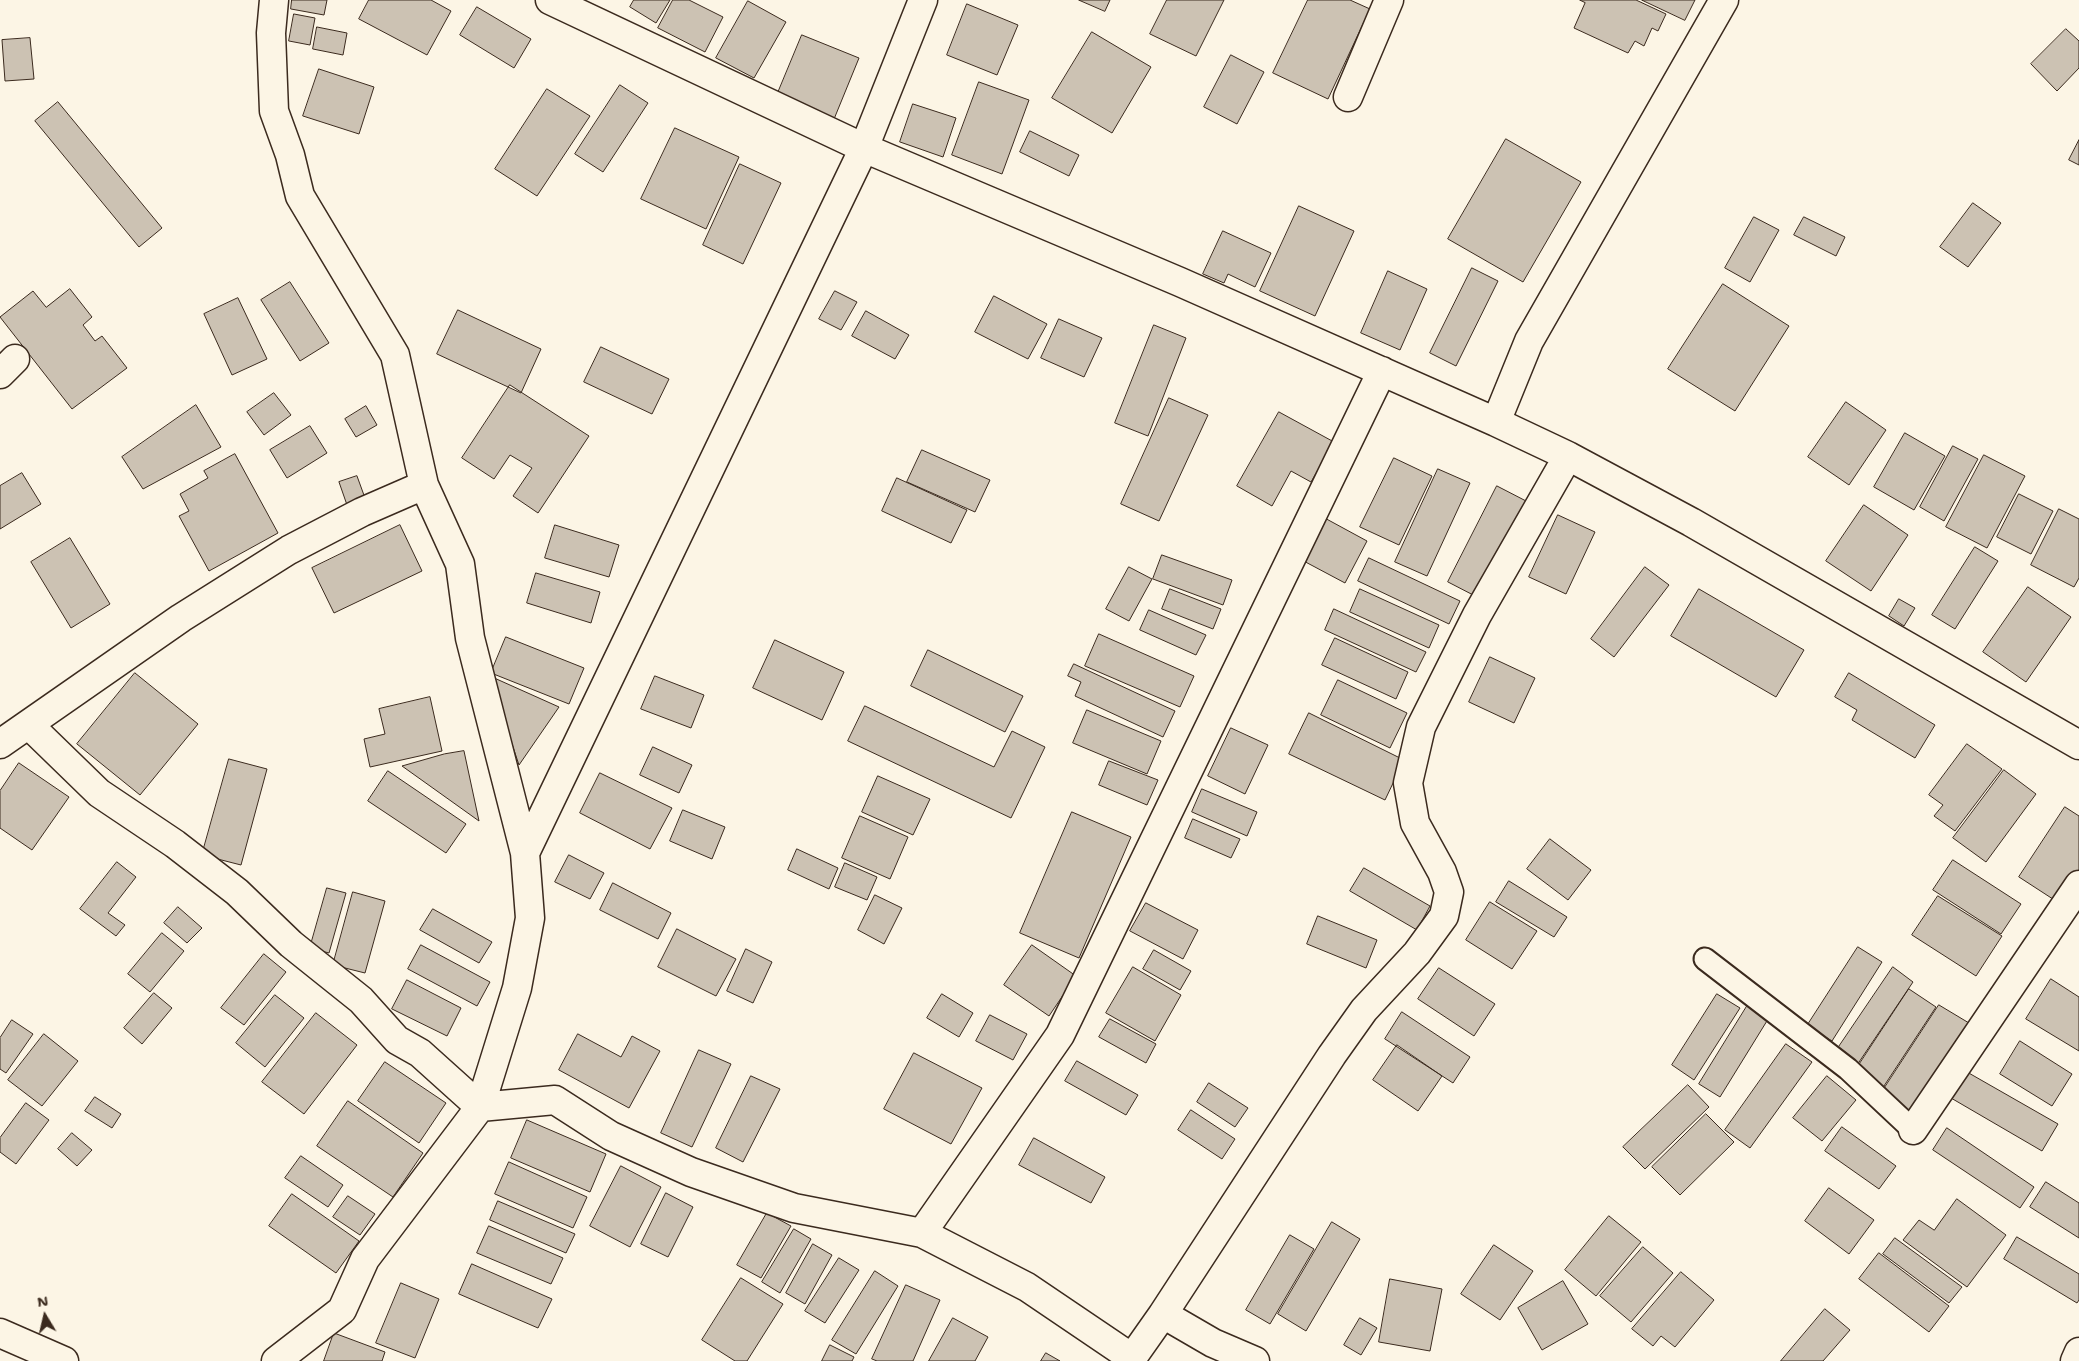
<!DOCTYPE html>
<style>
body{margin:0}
#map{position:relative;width:2079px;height:1361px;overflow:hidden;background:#fcf5e5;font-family:"Shantell Sans",sans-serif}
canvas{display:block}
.north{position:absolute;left:20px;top:1291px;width:50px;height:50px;-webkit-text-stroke:4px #fcf5e5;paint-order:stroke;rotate:351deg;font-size:14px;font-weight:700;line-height:20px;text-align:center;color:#3b2a1e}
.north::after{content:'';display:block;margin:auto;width:18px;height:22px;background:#3b2a1e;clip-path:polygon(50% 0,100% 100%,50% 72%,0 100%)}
</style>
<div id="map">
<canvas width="2079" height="1361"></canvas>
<div class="north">N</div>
</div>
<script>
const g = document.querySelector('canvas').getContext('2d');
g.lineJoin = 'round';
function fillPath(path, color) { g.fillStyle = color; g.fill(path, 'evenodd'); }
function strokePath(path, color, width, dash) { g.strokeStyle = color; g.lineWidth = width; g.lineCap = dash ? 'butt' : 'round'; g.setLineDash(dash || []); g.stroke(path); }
const building = new Path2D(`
 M292,0H327L324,15L291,9Z
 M369,0H431L451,11L427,55L359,19Z
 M634,0H670L656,23L630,7Z
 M673,0H689L723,17L705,52L658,28Z
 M1079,0H1110L1105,11Z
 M1167,0H1224L1196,56L1150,34Z
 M1308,0H1350L1370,9L1328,99L1273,73Z
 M1580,0H1636L1666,14L1658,31L1652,28L1644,46L1635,41L1628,53L1574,28L1585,3Z
 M1642,0H1695L1685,20Z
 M748,1L786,22L754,78L716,58Z
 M967,4L1018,25L997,75L947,55Z
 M477,7L531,39L514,68L460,35Z
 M294,14L315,18L310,45L289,41Z
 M317,27L347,33L343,55L313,49Z
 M2066,29L2079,41V68L2057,91L2031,64Z
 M1092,32L1151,67L1112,133L1052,98Z
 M802,35L859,58L832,124L775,100Z
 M30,38L34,79L5,81L2,40Z
 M1231,55L1264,72L1237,124L1204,107Z
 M319,69L374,87L359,134L303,116Z
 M979,82L1029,100L1002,174L952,155Z
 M620,85L648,103L603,172L575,154Z
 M547,89L590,116L537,196L495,169Z
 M58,102L162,228L139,247L35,121Z
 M913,104L956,118L943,157L900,142Z
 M675,128L739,157L706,229L641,199Z
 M1030,131L1079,155L1069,176L1020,152Z
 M1506,139L1581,182L1523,282L1448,239Z
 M2079,140V165L2069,160Z
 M740,164L781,183L743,264L703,245Z
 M1973,203L2001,223L1968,267L1940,247Z
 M1299,206L1354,231L1315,316L1260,291Z
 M1754,217L1779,230L1750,282L1725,268Z
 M1804,217L1845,237L1836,256L1794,235Z
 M1223,231L1271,253L1255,287L1228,274L1224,283L1203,274Z
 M1472,268L1498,281L1456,366L1430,353Z
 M1388,271L1427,289L1400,350L1361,333Z
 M290,282L329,343L300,361L261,300Z
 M1723,284L1789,326L1735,411L1668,369Z
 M70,289L92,317L83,325L95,341L102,336L127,368L72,409L0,317L33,291L46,307Z
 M835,291L857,302L841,330L819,319Z
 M994,296L1047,324L1028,359L975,332Z
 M238,298L267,359L232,375L204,314Z
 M458,310L541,349L521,393L437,354Z
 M866,311L909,335L895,359L852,336Z
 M1059,319L1102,338L1084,377L1041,358Z
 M1154,325L1186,338L1148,436L1115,423Z
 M601,347L669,379L652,414L584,382Z
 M510,385L589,436L538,513L513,496L532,468L510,455L494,479L462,458Z
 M274,393L291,415L264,435L247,412Z
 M1169,398L1208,415L1159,521L1121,504Z
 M1846,402L1886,430L1849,485L1808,457Z
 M196,405L221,447L143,489L122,457Z
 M366,406L377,425L356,437L345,419Z
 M1279,412L1334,442L1311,482L1291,471L1272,506L1237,486Z
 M310,426L327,453L287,478L270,450Z
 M1905,433L1945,456L1914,510L1874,487Z
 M1953,446L1978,459L1944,521L1920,507Z
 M922,450L990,480L975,512L907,482Z
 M235,454L278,533L209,571L179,516L189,511L180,494L208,478L204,471Z
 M1984,455L2025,476L1987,548L1946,527Z
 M1394,458L1432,476L1399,545L1360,527Z
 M1438,469L1470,483L1427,576L1395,562Z
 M22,473L41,504L0,529V486Z
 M357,476L365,498L347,505L339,482Z
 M897,478L967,510L951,543L882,511Z
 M1497,486L1528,502L1479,598L1448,582Z
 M2019,494L2053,511L2031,554L1997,537Z
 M1864,505L1908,535L1871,591L1826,561Z
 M2059,509L2079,519V578L2074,587L2031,565Z
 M1558,515L1595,532L1566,594L1529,577Z
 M1321,516L1367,541L1345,583L1298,558Z
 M400,525L422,571L334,613L312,568Z
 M555,525L619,545L609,577L545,558Z
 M70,538L110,604L71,628L31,562Z
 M1975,547L1998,561L1955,629L1932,615Z
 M1162,555L1232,580L1223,605L1153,579Z
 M1369,558L1460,601L1449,624L1358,581Z
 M1129,567L1152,579L1129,621L1106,609Z
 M1645,567L1669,585L1614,657L1591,639Z
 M536,573L600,592L591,623L527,603Z
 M2028,587L2071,617L2026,682L1983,652Z
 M1170,589L1221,609L1213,629L1162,609Z
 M1360,589L1439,625L1429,648L1350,612Z
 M1699,589L1804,650L1776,697L1671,636Z
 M1899,599L1915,608L1904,626L1889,616Z
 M1334,609L1426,652L1416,672L1325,630Z
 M1149,610L1206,635L1196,655L1140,630Z
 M1099,634L1194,676L1180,707L1085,666Z
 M506,637L584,668L569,704L491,673Z
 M1335,638L1408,672L1396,699L1322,665Z
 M775,640L844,672L822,720L753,688Z
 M928,650L1023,696L1005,732L911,686Z
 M1490,657L1535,678L1514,723L1469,702Z
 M1074,664L1175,711L1163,737L1075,696L1081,682L1068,676Z
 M135,673L198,724L140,795L77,744Z
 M1849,673L1935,725L1915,758L1852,720L1857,710L1835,697Z
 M655,676L704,695L691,728L641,709Z
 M492,677L559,707L519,765L506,726Z
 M1338,680L1407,713L1390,748L1321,715Z
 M430,697L442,751L370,767L364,739L385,734L379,709Z
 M865,706L994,767L1012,731L1045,747L1011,818L848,741Z
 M1087,710L1161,741L1147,774L1073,743Z
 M1309,713L1404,760L1385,800L1289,754Z
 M1231,728L1268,745L1245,794L1208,776Z
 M1967,744L2002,769L1955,831L1934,816L1943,805L1929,795Z
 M653,747L692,765L679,793L640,775Z
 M464,751L479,821L402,766L444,754Z
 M229,759L267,769L241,865L202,855Z
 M1109,761L1158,780L1147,805L1099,785Z
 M19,763L69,797L32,850L0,828V791Z
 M2004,770L2036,794L1986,862L1953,838Z
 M388,771L466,824L446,853L368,801Z
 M600,773L672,808L650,849L580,813Z
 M878,776L930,799L913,835L862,812Z
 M1202,789L1257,812L1247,836L1192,812Z
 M2065,807L2079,816V872L2059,903L2019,877Z
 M683,810L725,827L712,859L670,841Z
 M1072,812L1131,837L1079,958L1020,933Z
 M860,816L908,837L890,879L842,858Z
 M1193,819L1240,839L1231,858L1185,838Z
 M1550,839L1591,870L1568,900L1527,869Z
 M797,849L838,868L829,889L788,870Z
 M569,855L604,873L590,899L555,882Z
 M1953,860L2021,904L2001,934L1933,890Z
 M117,862L136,877L108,913L125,925L116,936L80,909Z
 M845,863L877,877L867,900L835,887Z
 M1364,868L1430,906L1417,930L1350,891Z
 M1509,881L1567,917L1554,937L1496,902Z
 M613,883L671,913L658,939L600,910Z
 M327,888L346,893L329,953L310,948Z
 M353,892L385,901L365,973L333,965Z
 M875,895L902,908L884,944L858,930Z
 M1938,896L2002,936L1976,976L1912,935Z
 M1490,902L1537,931L1512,969L1466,940Z
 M1146,903L1198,930L1183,959L1130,931Z
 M178,907L202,928L187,943L164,923Z
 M433,909L492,942L479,963L420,930Z
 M1318,916L1377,940L1366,968L1307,944Z
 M677,929L736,959L716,996L658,967Z
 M162,933L184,951L150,992L128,974Z
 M421,945L490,982L477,1006L408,969Z
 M1032,945L1076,976L1049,1016L1004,985Z
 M1858,947L1882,962L1832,1041L1807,1026Z
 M746,949L772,962L753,1003L727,991Z
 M1154,950L1191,971L1180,990L1143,969Z
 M264,954L286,972L244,1025L221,1008Z
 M1133,967L1181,995L1155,1041L1106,1013Z
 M1893,967L1913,982L1855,1068L1834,1054Z
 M1439,968L1495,1004L1474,1036L1418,999Z
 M2051,979L2079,997V1051L2026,1019Z
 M407,980L461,1008L447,1036L392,1009Z
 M1909,989L1936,1007L1882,1089L1855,1071Z
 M154,993L172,1008L142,1044L124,1028Z
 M942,994L973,1013L959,1037L927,1018Z
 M1717,994L1740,1008L1694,1080L1672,1065Z
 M275,995L304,1018L265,1067L236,1043Z
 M1749,1003L1770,1016L1720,1097L1699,1084Z
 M1939,1005L1969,1023L1909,1114L1880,1095Z
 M1402,1012L1470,1057L1453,1083L1385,1039Z
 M316,1013L357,1045L304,1114L262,1082Z
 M990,1015L1027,1034L1013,1060L976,1041Z
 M1110,1019L1156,1044L1146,1063L1099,1037Z
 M12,1020L33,1034L6,1073L0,1069V1038Z
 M44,1034L78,1061L42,1106L8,1080Z
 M578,1034L621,1057L632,1036L660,1051L629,1108L559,1070Z
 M2020,1041L2072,1074L2052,1106L2000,1074Z
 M1786,1044L1812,1062L1750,1148L1725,1130Z
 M1397,1045L1442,1076L1418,1111L1373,1080Z
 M699,1050L731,1064L692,1147L661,1133Z
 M914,1053L982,1088L951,1144L884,1109Z
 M1077,1061L1138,1095L1126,1115L1065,1081Z
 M385,1062L446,1103L419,1143L358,1101Z
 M1967,1072L2058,1124L2042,1151L1951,1098Z
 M751,1076L780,1089L743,1162L716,1148Z
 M1827,1076L1856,1100L1822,1141L1793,1118Z
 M1209,1083L1248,1108L1235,1127L1197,1102Z
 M1688,1085L1709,1107L1645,1169L1623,1147Z
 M95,1097L121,1114L112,1128L85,1111Z
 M348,1101L423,1153L393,1197L317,1146Z
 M26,1103L49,1120L16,1164L0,1152V1138Z
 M1191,1110L1235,1139L1222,1159L1178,1130Z
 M1706,1114L1734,1142L1680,1195L1652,1167Z
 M527,1120L606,1154L590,1192L511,1158Z
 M1842,1127L1896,1166L1879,1189L1825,1151Z
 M1947,1128L2034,1187L2020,1208L1933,1150Z
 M72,1133L92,1150L77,1166L58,1149Z
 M1034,1138L1105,1177L1091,1203L1019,1165Z
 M301,1156L343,1185L328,1207L285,1178Z
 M509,1162L587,1197L573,1228L495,1194Z
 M621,1166L661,1187L630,1247L590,1226Z
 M2046,1182L2079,1203V1238L2030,1207Z
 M1829,1188L1874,1220L1849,1254L1805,1221Z
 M666,1193L693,1207L668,1257L641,1244Z
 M292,1194L359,1241L336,1273L269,1226Z
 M348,1196L375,1214L360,1235L333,1217Z
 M1957,1199L2006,1235L1967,1287L1903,1240L1919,1220L1934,1230Z
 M498,1201L575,1234L566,1253L490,1220Z
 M767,1213L791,1226L761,1278L737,1265Z
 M1609,1216L1641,1242L1596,1296L1565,1270Z
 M1332,1222L1360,1239L1306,1331L1278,1314Z
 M489,1226L563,1258L551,1284L477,1253Z
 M794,1229L811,1239L780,1293L762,1282Z
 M1290,1235L1314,1249L1270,1324L1246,1310Z
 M2017,1237L2079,1274V1300L2077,1303L2004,1259Z
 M1895,1238L1962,1287L1949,1303L1883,1254Z
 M813,1244L832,1255L805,1304L786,1293Z
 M1494,1245L1533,1271L1500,1320L1461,1294Z
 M1643,1247L1673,1273L1631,1322L1600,1296Z
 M1879,1253L1949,1306L1929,1332L1859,1279Z
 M839,1258L859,1270L825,1323L805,1311Z
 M472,1264L552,1299L538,1328L459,1294Z
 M875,1271L898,1286L856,1354L832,1340Z
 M1681,1272L1714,1300L1675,1347L1661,1336L1653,1346L1632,1329Z
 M741,1278L783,1304L747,1361H735L702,1340Z
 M1390,1279L1442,1289L1430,1351L1379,1342Z
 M1563,1281L1588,1324L1542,1350L1518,1308Z
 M401,1283L439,1299L415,1358L376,1343Z
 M906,1285L940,1300L913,1361H877L872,1359Z
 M1825,1309L1850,1330L1823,1361H1781Z
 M953,1318L988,1337L975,1361H929Z
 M1360,1318L1377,1328L1361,1355L1344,1345Z
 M334,1333L385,1352L382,1361H324Z
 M830,1345L854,1357L852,1361H822Z
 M1046,1353L1060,1361H1041Z`);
const lane = new Path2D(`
 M1705,959L1848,1069L1913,1130`);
const street = new Path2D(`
 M274,0L271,33L274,111L290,155L300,196L395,355L424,485L460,564L470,638L525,853L530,918L517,988L480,1107L365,1259L342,1310L276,1361
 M550,0L864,148L1180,282L1496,422L1568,456L1691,522L2079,745
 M1348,97L1389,0
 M0,374L15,359
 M1496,422L1529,341L1724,0
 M29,725L99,793L175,844L237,892L291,944L361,1000L397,1040L420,1053L480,1107L555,1100L611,1136L691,1172L794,1208L922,1233L1027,1287L1132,1358L1163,1314
 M0,744L181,618L289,550L362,512L424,485
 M525,853L864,148L923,0
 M1913,1130L2079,885
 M922,1233L1060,1035L1382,371
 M0,1333L64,1361
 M1255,1361L1213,1343L1163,1314L1332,1055L1364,1010L1417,953L1444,916L1449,892L1442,872L1415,823L1408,783L1421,727L1477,615L1568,456
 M2075,1361L2079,1352`);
fillPath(building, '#ccc2b3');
strokePath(building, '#3b2a1e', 1);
strokePath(lane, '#3b2a1e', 25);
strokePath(street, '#3b2a1e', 31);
strokePath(lane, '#fcf5e5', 21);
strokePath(street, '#fcf5e5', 28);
</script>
